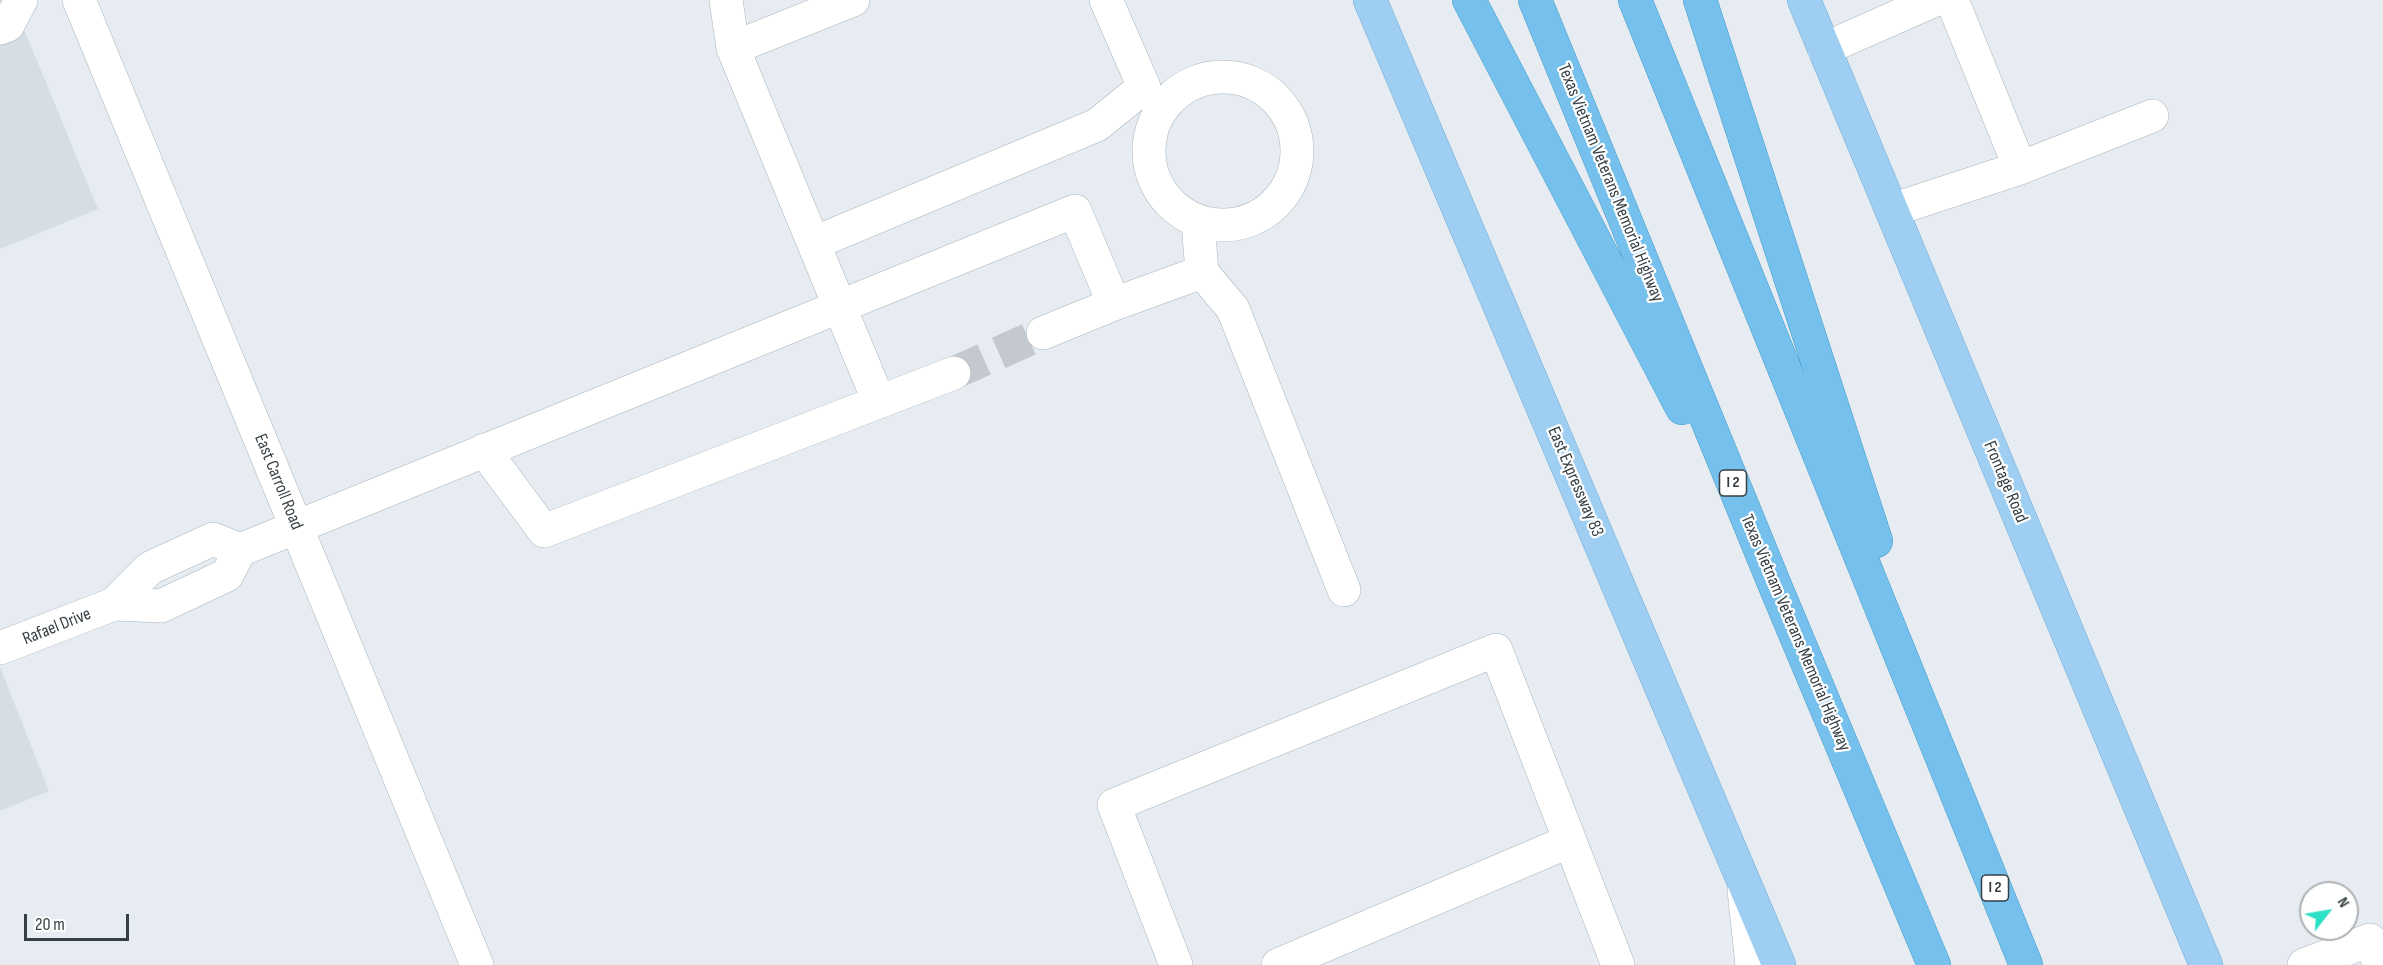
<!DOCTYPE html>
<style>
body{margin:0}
#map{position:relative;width:2383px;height:965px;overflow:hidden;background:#e6ecf1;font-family:"Sofia Sans Condensed",sans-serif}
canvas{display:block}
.north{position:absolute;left:2299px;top:881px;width:60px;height:60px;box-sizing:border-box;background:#fff;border:2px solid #afb2b4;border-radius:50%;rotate:59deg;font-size:16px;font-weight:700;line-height:24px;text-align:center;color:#363f43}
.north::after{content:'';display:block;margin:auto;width:21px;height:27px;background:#2ee0c6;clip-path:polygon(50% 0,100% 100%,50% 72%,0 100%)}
.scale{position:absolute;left:24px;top:914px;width:105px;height:27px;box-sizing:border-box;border:3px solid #363f43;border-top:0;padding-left:8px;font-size:18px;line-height:21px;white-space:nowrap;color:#363f43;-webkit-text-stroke:4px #fff;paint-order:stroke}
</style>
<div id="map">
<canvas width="2383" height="965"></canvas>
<div class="north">N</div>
<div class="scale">20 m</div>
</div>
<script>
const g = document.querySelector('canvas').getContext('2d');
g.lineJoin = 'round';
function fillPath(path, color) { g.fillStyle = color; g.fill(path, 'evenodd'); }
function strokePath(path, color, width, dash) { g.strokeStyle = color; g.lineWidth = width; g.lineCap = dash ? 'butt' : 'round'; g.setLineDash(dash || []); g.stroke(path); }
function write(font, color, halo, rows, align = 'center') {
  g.font = font + ' "Sofia Sans Condensed",sans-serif'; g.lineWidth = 4.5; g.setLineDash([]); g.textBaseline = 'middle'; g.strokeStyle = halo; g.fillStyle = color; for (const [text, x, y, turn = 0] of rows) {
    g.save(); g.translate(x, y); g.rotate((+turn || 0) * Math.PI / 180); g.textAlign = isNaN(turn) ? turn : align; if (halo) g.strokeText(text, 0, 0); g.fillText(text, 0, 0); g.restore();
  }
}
const residential = new Path2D(`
 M0,0H12L98,209L0,249Z
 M0,667L49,791L0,811Z`);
const minorTunnel = new Path2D(`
 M954,373L1043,333`);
const minor = new Path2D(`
 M79,0L477,965
 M726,0L733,48L879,402
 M1952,0L2020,168
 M0,28L8,25L21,0
 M733,48L853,0
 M1824,49L1935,0
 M1149 151a74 74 0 1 1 148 0a74 74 0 1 1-148 0Z
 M1892,210L2020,168L2152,116
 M1198,222L1202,272L1233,309L1344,590
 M814,243L1097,125L1144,87L1106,0
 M1114,304L1202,272
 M484,450L544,531L954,373
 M114,604L150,568L213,539L240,550
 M0,648L114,604L161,606L227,575L240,550L1075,211L1114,304L1043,333
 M1744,890L1752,965
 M1176,965L1114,805L1496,650L1618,965
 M1278,965L1570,841
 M2304,965L2370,940L2380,965`);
const major = new Path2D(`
 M1370,0L1779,965
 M1804,0L2206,965`);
const highway = new Path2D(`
 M1469,0L1682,408
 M1535,0L1776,588L1934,965
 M1635,0L2026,965
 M1700,0L1876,541`);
const shields = [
 [1733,483,27],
 [1995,888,27]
];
const shieldNames = [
 ["I 2",1733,483],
 ["I 2",1995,888]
];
const streetNames = [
 ["Texas Vietnam Veterans Memorial Highway",1610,183,68],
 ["East Carroll Road",278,482,68],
 ["East Expressway 83",1575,482,67],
 ["Frontage Road",2005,482,67],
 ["Rafael Drive",57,627,-22],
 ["Texas Vietnam Veterans Memorial Highway",1795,633,67]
];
fillPath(residential, '#d5dee4');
strokePath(minorTunnel, '#c3c9ce', 33, [33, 16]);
strokePath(minor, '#aab5bb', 34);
strokePath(major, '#70acd5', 34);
strokePath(highway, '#479eca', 34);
strokePath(minor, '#fff', 33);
strokePath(major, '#9ecff2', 33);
strokePath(highway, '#75c0ec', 33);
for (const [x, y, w] of shields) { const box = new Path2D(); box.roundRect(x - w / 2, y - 13, w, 26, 4.5); g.fillStyle = '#fff'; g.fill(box); strokePath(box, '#363f43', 1.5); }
write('bold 16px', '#363f43', null, shieldNames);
write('18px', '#363f43', '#fff', streetNames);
</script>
